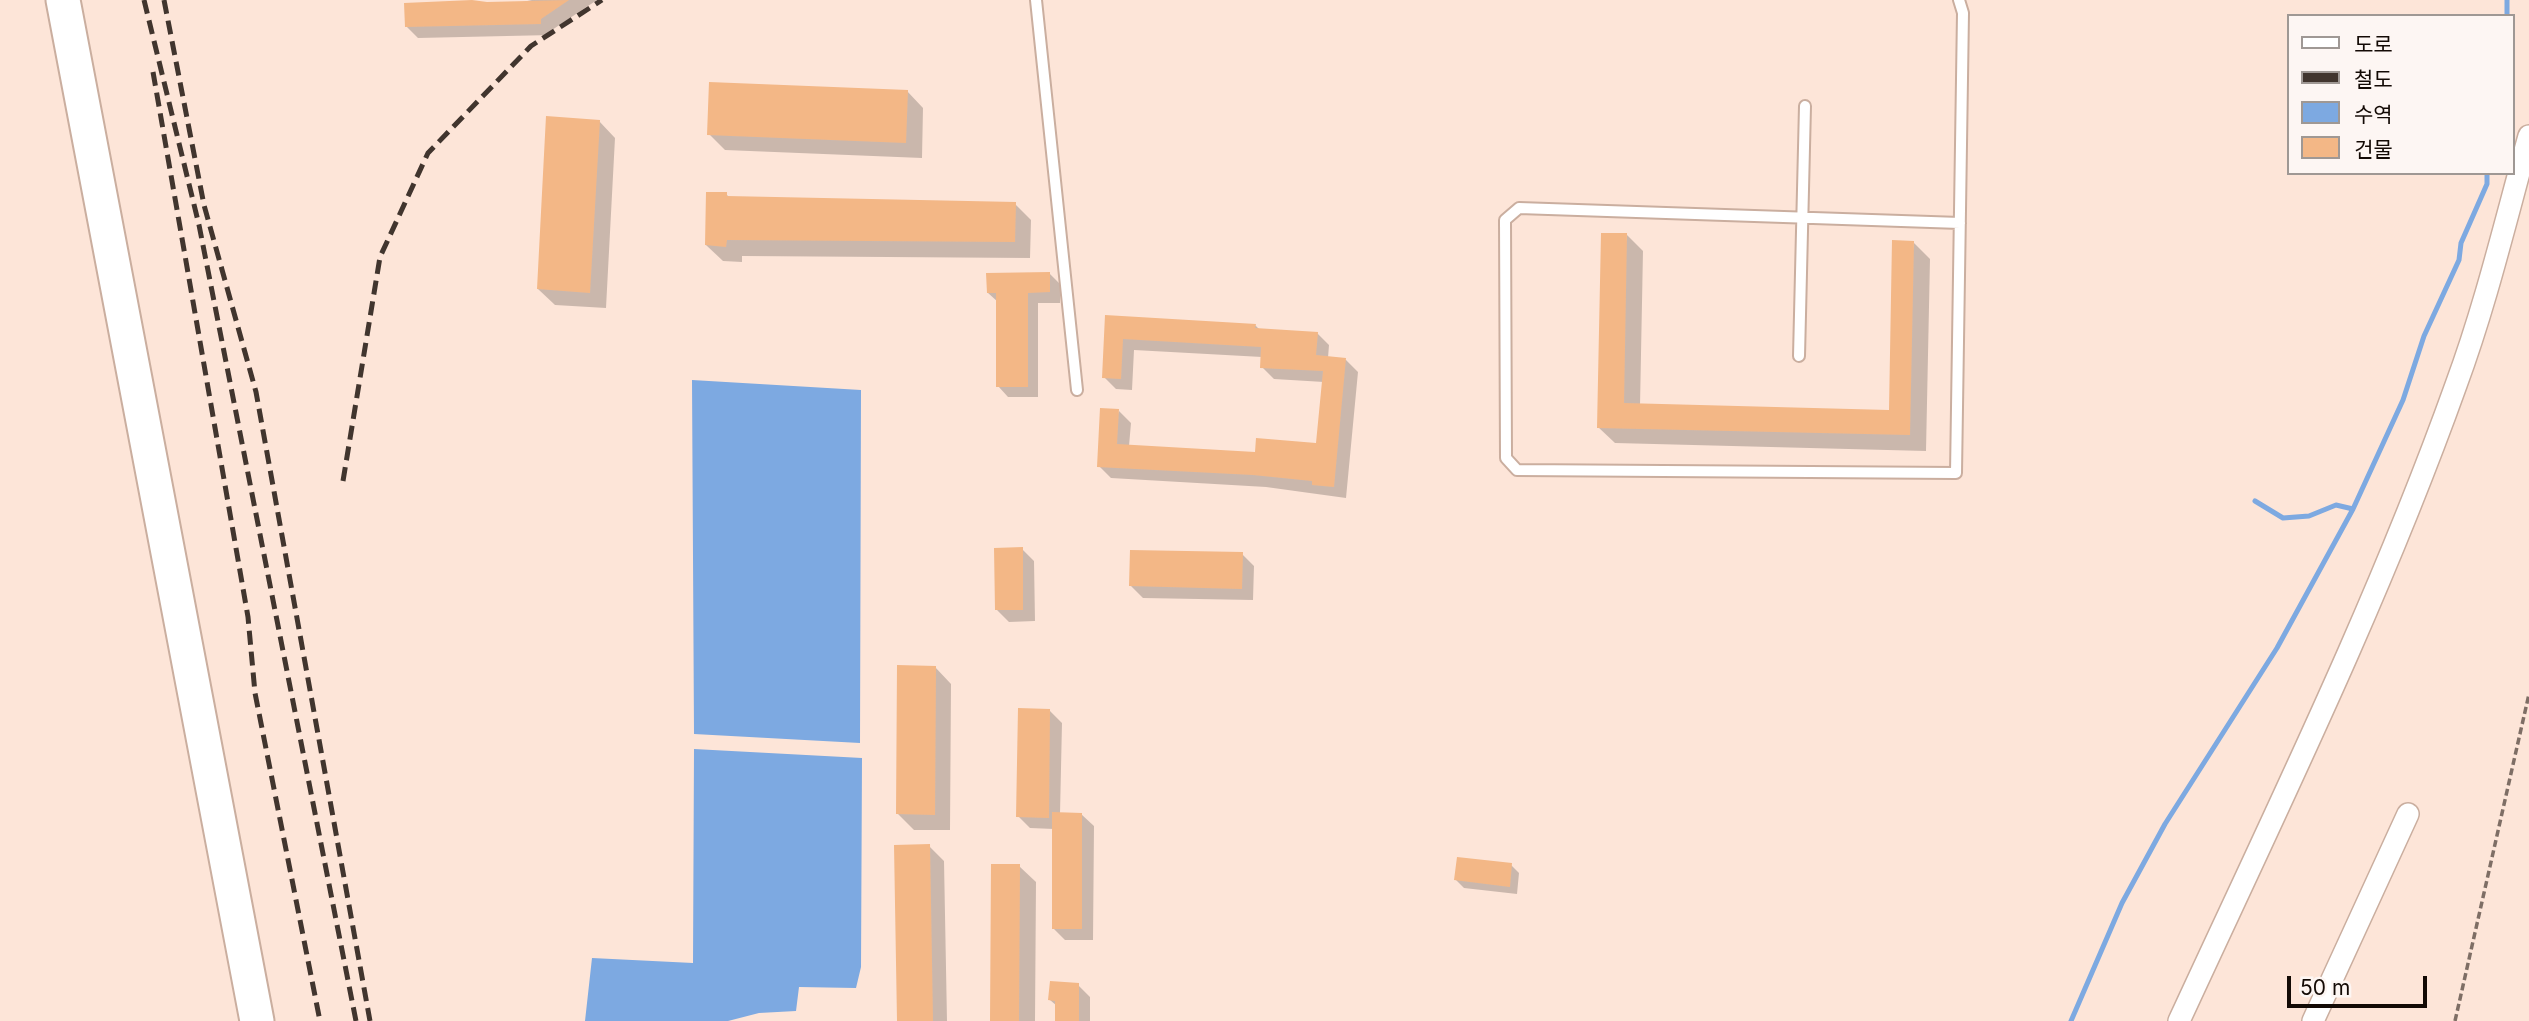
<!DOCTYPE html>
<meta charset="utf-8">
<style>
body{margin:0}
#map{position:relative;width:2529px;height:1021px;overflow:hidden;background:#fde5d8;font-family:Inter,"Noto Sans KR",sans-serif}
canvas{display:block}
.legend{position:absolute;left:2287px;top:14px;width:228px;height:161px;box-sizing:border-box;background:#fdf6f3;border:2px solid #9f9894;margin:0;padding:9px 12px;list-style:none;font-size:21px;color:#130a05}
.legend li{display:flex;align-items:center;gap:14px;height:35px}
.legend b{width:35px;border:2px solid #9f9894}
.scale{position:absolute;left:2287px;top:976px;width:140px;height:32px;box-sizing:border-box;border:4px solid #130a05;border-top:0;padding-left:9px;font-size:21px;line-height:24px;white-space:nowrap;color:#130a05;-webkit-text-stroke:5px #fdf6f3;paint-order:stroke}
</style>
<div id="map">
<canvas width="2529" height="1021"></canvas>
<ul class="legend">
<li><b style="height:9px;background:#fff"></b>도로</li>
<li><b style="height:9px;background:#41352e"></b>철도</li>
<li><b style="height:19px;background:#7da9e1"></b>수역</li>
<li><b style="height:19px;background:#f3b786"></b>건물</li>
</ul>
<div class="scale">50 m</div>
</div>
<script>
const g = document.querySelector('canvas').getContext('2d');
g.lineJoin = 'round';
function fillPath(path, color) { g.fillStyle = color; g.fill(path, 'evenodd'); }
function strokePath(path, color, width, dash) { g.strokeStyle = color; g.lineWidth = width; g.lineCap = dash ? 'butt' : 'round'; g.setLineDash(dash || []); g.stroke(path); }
const water = new Path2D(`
 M692,380L861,390L860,743L694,734Z
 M694,749L862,758L861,967L856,988L799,987L796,1011L759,1013L728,1021H585L592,958L693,963Z`);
const shadow = new Path2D(`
 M532,0H597L552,30V35L418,38L406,26Z
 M907,91L923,108L922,158L725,150L709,134Z
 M599,121L615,138L606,308L555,305L538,289Z
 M726,194L730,198L1015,204L1031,220L1030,258L742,256V262L723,261L706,245Z
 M1627,235L1643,251L1640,406L1890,411L1914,243L1930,259L1926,451L1615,443L1598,427Z
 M1049,273L1060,284V303H1038V397H1008L998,386V302L988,293Z
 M1107,317L1255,325L1260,330L1317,333L1329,345L1328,358L1346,360L1358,372L1346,498L1266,487L1111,478L1099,466L1119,411L1131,423L1129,446L1257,454L1318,445L1324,382L1274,379L1262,367V357L1134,350L1132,390L1116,389L1104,377Z
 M1022,549L1034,561L1035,621L1009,622L997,610Z
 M1242,554L1254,566L1253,600L1143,598L1131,586Z
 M935,667L951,684L950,830H914L897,813Z
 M1050,711L1062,723L1060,814H1081L1094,826L1093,940H1065L1053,928L1054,829L1030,828L1018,816Z
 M929,846L944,861L947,1021H899Z
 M1511,865L1519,873L1517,894L1464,888L1456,880Z
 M1019,866L1036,882L1035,1021H992Z
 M1078,985L1090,997V1021H1057V1006L1050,1000Z`);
const stream = new Path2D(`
 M2507,0V16
 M2255,501L2283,518L2309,516L2336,505L2353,509
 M2071,1021L2122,903L2165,824L2277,648L2353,509L2403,400L2424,336L2459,260L2461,243L2487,184V173`);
const building = new Path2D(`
 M472,0L487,2L569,0L541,19V24L405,27L404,3Z
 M709,82L908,90L906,143L707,135Z
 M546,116L600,120L590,293L537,289Z
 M706,192H727V196L1016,202L1015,242L727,240L726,247L705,245Z
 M1601,233H1627L1624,403L1889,410L1892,240L1914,241L1910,435L1597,428Z
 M1050,272V292L1028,293V387H996V293H987L986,273Z
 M1105,315L1256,324L1255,328L1318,332L1316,355L1346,358L1334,487L1312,485V481L1253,475L1097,467L1100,408L1119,409L1117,444L1255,452L1256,438L1316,443L1323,371L1260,368L1261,347L1123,339L1121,379L1102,378Z
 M1023,547V610H995L994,548Z
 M1130,550L1243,552L1242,589L1129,586Z
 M897,665L936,666L935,815L896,814Z
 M1018,708L1050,709L1049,818L1016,817Z
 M1052,812L1082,813V929H1052Z
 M930,844L933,1021H897L894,845Z
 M1457,857L1512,863L1510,887L1454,880Z
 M991,864H1020L1019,1021H990Z
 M1050,981L1079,983V1021H1055V1001L1048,1000Z`);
const path = new Path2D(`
 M2455,1021L2529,694`);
const lane = new Path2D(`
 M1036,0L1077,390
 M1959,0L1963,13L1956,473L1517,470L1506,458L1505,220L1519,208L1960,223
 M1799,356L1805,106`);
const street = new Path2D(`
 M2179,1021C2276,811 2378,603 2456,385C2486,304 2506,219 2529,136
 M2313,1021L2408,814`);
const primary = new Path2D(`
 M63,0L257,1021`);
const rail = new Path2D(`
 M144,0L199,225L356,1021
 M164,0L204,205L256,392L370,1021
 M153,72L248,617L255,693L320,1021
 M343,481L380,257L428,153L531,46L602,0`);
fillPath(water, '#7da9e1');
fillPath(shadow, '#0003');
strokePath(stream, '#7da9e1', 5);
fillPath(building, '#f3b786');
strokePath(lane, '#caae9f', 14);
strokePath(street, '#caae9f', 24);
strokePath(primary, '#caae9f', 37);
strokePath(path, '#7e6e65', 3.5, [7, 3.5]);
strokePath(lane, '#fff', 10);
strokePath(street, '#fff', 21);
strokePath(primary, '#fff', 33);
strokePath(rail, '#41352e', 5, [14, 7]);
</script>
